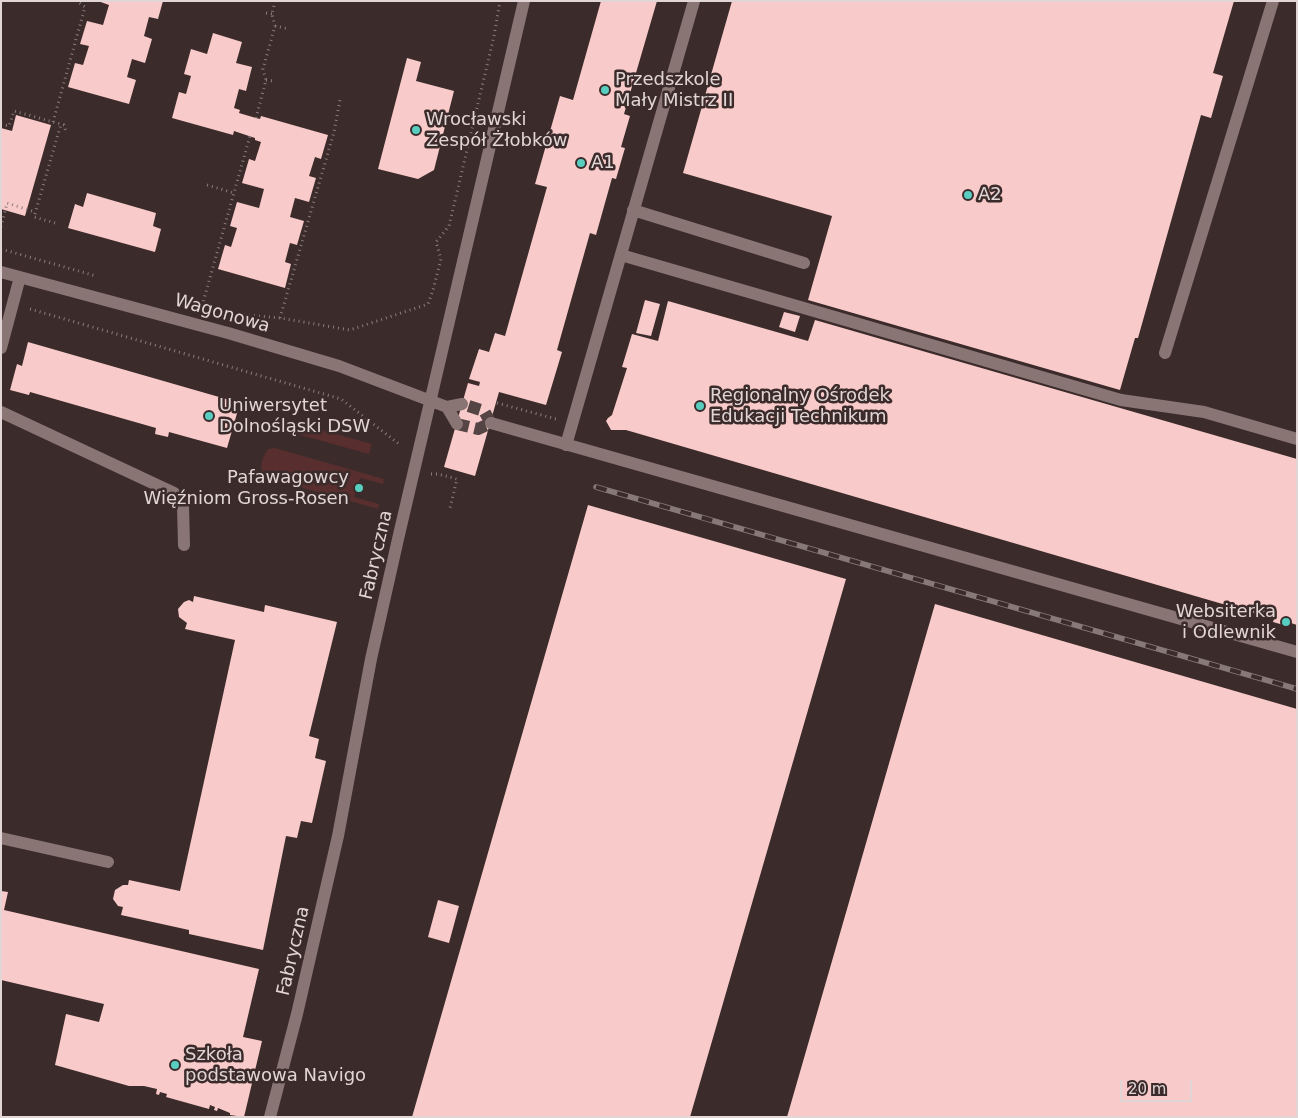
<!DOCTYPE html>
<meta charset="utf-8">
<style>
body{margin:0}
#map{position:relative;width:1298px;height:1118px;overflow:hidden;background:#3c2b2b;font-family:"DejaVu Sans",sans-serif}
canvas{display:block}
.frame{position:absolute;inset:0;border:2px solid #e1d5d5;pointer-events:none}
.scale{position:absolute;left:1120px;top:1080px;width:72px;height:22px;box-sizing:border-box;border:2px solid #e1d5d5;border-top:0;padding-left:6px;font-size:15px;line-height:18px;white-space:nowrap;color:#e1d5d5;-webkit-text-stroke:4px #3c2b2b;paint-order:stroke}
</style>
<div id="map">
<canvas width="1298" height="1118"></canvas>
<div class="frame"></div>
<div class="scale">20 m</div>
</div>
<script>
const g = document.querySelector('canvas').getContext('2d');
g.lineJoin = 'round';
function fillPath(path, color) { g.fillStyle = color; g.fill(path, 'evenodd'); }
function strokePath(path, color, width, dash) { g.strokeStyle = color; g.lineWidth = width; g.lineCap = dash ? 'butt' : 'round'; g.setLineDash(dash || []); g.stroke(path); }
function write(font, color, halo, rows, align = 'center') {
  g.font = font + ' "DejaVu Sans",sans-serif'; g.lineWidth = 5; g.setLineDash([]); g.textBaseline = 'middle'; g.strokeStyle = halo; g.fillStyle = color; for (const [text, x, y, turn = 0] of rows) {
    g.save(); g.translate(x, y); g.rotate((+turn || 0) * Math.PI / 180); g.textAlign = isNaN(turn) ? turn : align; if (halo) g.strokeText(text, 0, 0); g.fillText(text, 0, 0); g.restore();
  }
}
const green = new Path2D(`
 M274,417L372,444L369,454L271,427Z
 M275,448L384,479L383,484L360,478L354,497L379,504L378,509L267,478C257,469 262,459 268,449Z`);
const building = new Path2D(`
 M98,1H163L158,19L149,17L144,36L152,39L145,63L132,59L127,77L136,80L129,104L68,87L75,63L83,65L89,46L80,44L87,21L103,25L109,5Z
 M601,1H657L624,114L630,116L621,147L625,148L616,179L612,178L596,235L590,233L557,350L562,352L546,405L499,392L475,476L444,467L468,383L479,386L480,382L469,379L479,349L489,352L495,333L505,336L547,187L535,184L560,96L573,100Z
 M732,1H1234L1213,73L1223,76L1211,118L1201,115L1138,338H1135L1120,390L808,300L832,216L683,173Z
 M213,33L242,42L236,63L252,67L246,91L239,89L234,108L240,110L239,113L256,118L260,119L261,116L328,135L321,159L315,157L309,176L316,178L309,202L295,198L290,217L304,221L297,245L290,243L285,262L291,264L285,288L218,269L225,245L231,247L237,228L230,226L237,202L259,208L264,189L242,183L249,159L255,161L261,142L255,140V138L234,131L233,135L172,118L179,92L186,94L191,76L184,74L191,49L207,54Z
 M407,58L421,62L416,81L454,91L434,170L418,179L378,169Z
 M16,115L51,125L25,216L1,209V128L12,131Z
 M87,193L156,213L153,226L161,229L155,252L68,228L75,204L83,207Z
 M645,300L660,304L651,336L636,333Z
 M668,301L808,341L815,320L1297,459V625L1288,622L1287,626L1273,622L1274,619L626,430H611L606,421L608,418L612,415L627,368L622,367L632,334L658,341Z
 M784,312L800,316L795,332L779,327Z
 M28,342L240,403L227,448L169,432L168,437L155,434L156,428L30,392L29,395L10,390L17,364L22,366Z
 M588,505L846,579L690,1117H412Z
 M194,596L264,612L265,605L337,622L309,736L319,739L315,758L326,761L312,823L301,821L297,838L286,836L263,950L189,934V930L121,915L123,907L118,906L113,899L115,890L123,885H128L129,880L180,891L235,640L185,629L187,623L179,617L178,609L184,602L189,600L193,602Z
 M935,604L1297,709V1117H787Z
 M1,891L8,892L4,910L259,969L243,1037L262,1041L244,1117L230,1115V1113L218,1108L217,1111L214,1110L215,1107L210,1105L209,1109L166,1097L167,1094L160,1092L159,1095L156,1094L157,1089L144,1086H129L55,1065L66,1014L99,1022L104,1004L1,980Z
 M438,900L459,906L449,943L428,937Z`);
const minorTunnel = new Path2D(`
 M457,424L478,429L491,423L484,411L462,404`);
const path = new Path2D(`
 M266,13L272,14
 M275,26L289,29
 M266,80L273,81
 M256,118L266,80L263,69L275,26L272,14L275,1
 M53,122L85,7L77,1
 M1,124L9,126L14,111L64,125L66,132
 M207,185L234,193
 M55,223L34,217L61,124
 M1,227L7,203L35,212
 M1,249L96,276
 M202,306L250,136
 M30,309L341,399L399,444
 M234,314L280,318L350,330L428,304L433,290L441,259L436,242L449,226L494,36L500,1
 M280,318L334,132L340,100
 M497,403L556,419
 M431,474H438L457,479L450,508`);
const minor = new Path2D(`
 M633,210L804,263
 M621,255L1121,400L1204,412L1297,439
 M1,272L228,333L339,366L447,407L462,404
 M1,348L20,277
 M1165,353L1273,1
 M447,407L457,424
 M1,412L174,493L183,505L184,545
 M491,423L1297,652
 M566,445L694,1
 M1,838L108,862
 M270,1117L297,1014L338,836L371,659L398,539L524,1`);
const rail = new Path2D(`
 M596,487L1297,689`);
const markers = [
 [605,90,5,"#58cec0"],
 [416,130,5,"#58cec0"],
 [581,163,5,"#58cec0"],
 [968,195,5,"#58cec0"],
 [700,406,5,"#58cec0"],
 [209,416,5,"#58cec0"],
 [359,488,5,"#58cec0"],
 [1286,622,5,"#58cec0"],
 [175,1065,5,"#58cec0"]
];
const poiNames = [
 ["Przedszkole",615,80],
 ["Mały Mistrz II",615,101],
 ["Wrocławski",426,120],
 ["Zespół Żłobków",426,141],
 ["A1",591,163],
 ["A2",978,195],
 ["Regionalny Ośrodek",710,396],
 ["Edukacji Technikum",710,417],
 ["Uniwersytet",219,406],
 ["Dolnośląski DSW",219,427],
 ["Pafawagowcy",349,478,"right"],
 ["Więźniom Gross-Rosen",349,499,"right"],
 ["Websiterka",1276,612,"right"],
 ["i Odlewnik",1276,633,"right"],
 ["Szkoła",185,1055],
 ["podstawowa Navigo",185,1076]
];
const streetNames = [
 ["Wagonowa",222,314,16],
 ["Fabryczna",377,555,-77],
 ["Fabryczna",294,951,-77]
];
fillPath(green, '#582e2e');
fillPath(building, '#f8cac9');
strokePath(minorTunnel, '#544', 12, [12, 6]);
strokePath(path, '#8b7d7d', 3, [1, 4]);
strokePath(minor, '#897574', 12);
strokePath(rail, '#877979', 5.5);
strokePath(rail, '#3c2b2b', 4, [11]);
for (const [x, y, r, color] of markers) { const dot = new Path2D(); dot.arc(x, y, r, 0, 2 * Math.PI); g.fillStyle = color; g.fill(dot); strokePath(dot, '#3c2b2b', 2); }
write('18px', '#e1d5d5', '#3c2b2b', poiNames, 'left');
write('18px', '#e1d5d5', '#3c2b2b', streetNames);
</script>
